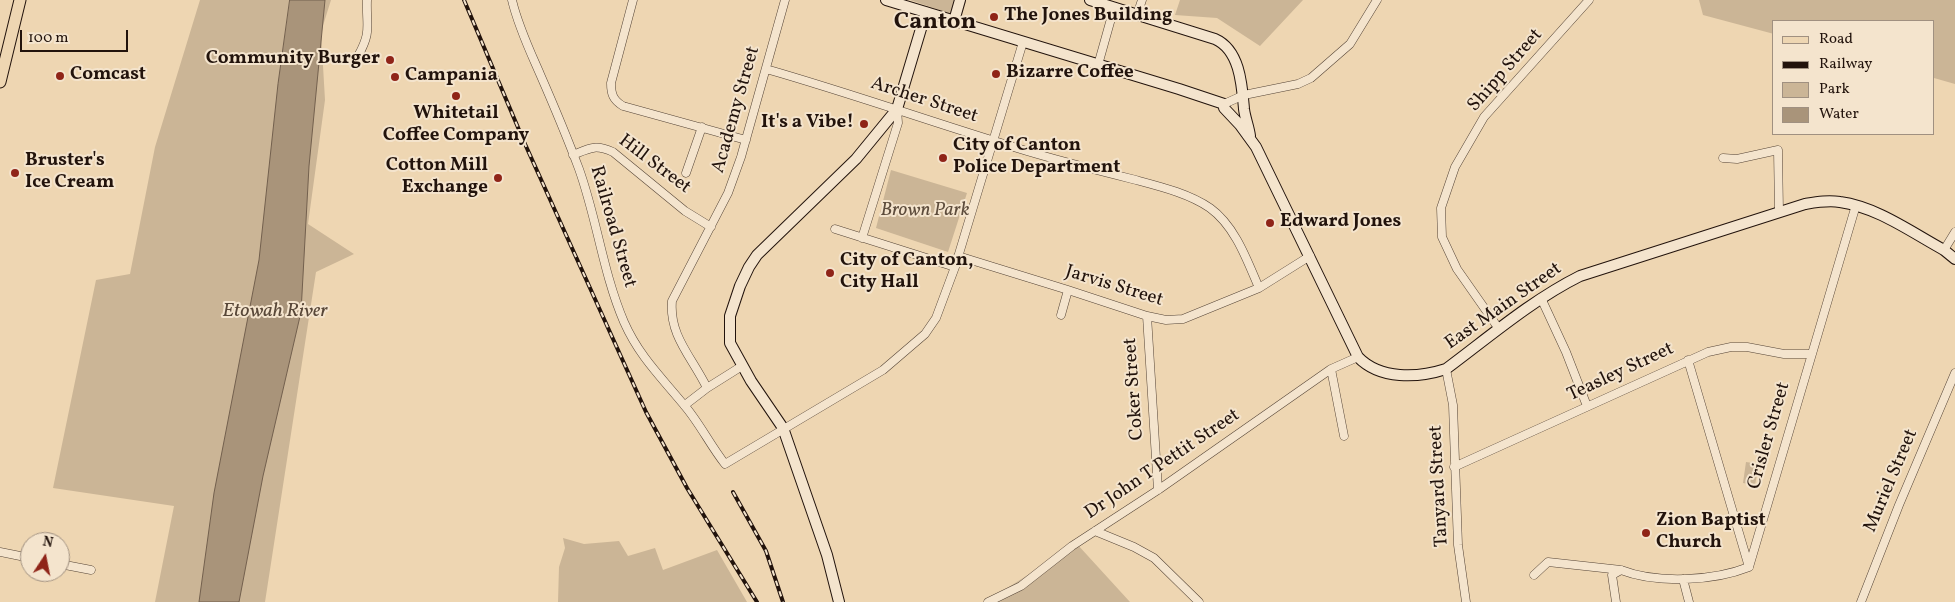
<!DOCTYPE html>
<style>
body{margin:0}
#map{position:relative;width:1955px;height:602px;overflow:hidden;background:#eed6b2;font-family:Vollkorn,serif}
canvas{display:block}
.legend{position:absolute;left:1772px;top:20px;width:162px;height:115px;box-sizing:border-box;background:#f4e4cd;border:1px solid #a09080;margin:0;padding:6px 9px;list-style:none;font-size:15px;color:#22130c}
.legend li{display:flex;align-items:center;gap:10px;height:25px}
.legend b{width:25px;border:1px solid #a09080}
.north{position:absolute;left:20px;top:532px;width:50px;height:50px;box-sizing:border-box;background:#f4e4cd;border:1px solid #a09080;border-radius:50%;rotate:11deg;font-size:14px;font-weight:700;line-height:20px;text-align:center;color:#22130c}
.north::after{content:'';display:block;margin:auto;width:18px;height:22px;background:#8f2418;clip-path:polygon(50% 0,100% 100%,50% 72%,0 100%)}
.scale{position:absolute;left:20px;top:30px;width:108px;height:22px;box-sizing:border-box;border:2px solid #22130c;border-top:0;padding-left:6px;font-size:15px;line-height:18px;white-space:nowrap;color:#22130c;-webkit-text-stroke:4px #f4e4cd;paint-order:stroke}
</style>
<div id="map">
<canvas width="1955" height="602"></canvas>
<ul class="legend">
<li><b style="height:6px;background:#eed6b2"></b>Road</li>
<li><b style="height:6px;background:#22130c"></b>Railway</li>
<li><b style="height:14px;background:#cbb596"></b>Park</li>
<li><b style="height:14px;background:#a9947a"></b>Water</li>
</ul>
<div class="north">N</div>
<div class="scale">100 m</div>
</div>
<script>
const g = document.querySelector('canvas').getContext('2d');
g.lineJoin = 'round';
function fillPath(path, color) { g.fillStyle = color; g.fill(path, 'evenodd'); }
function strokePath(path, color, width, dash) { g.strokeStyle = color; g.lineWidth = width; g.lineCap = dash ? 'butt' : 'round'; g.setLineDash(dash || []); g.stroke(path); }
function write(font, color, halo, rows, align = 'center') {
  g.font = font + ' Vollkorn,serif'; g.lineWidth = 4; g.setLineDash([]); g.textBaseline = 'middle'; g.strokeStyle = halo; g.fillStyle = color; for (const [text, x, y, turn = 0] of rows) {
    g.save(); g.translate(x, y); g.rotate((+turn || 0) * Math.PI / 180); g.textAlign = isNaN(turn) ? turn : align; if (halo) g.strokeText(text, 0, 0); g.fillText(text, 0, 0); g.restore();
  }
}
const green = new Path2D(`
 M200,0H331L321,32L325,100L308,224L354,254L316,272L265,602H155L174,506L53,488L96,280L130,274L155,147Z
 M910,0H955L951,14Z
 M1180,0H1303L1260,46L1217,18L1175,15Z
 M1699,0H1955V84L1934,78V21H1774V34L1703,15Z
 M891,170L967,193L948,252L876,228Z
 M1746,462L1759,464L1755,485L1743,483Z
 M563,538L584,544L619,541L628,556L655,548L663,570L717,550L747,602H558L559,567L565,548Z
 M1077,544L1130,602H985Z`);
const water = new Path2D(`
 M290,0H325L309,166L301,312L263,476L239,602H199L214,493L259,260L278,84Z`);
const street = new Path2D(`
 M512,0C518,26 530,51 540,74C554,106 567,137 579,169C597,219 603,273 624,322C639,356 661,377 684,405C699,422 710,445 725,464L883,370L925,334L936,318L955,267L1023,42
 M633,0L611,83C611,94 613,100 623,106L746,140
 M1137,15L1142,0
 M358,56C372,31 366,27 367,0
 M1098,65L1114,8
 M766,69C857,95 946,127 1037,154C1068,163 1100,171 1132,179C1158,186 1188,193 1210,208C1235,226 1247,260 1259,288
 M1224,104L1244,95L1298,84L1311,78L1350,44L1377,0
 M573,155C590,148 595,144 613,152L685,211L711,227
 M1723,158L1737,159L1778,150L1779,212
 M686,173L702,127
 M835,229L955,267
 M862,238L898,123L897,109
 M1944,250L1955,232
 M958,256L1068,290L1147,316L1166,320L1183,319L1259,288L1310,256
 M1541,298L1566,352L1587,406
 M1061,315L1068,290
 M1147,316L1158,490
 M1499,329L1457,269L1442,237L1441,208L1455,167L1484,117L1589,0
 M1688,360L1749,567
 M1331,369L1344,436
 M1446,369L1453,405L1458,545L1466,602
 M707,388C692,357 669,336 672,301L728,193L741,157L785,0
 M685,405L707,388L742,366
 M1454,467L1708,352L1731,347H1747L1784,354H1811
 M1095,531L1134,547L1154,558L1199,602
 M0,552L30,558
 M60,564L91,570
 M1534,575L1548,562L1621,570C1657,584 1714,581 1749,567L1856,205
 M1683,579L1689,602
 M988,602L1021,586L1072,546L1158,490L1331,369L1358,357
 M1616,602L1612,575L1621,570
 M1861,602L1899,505L1955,373`);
const secondary = new Path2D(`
 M886,0L1179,89L1224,104V108L1240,125L1256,147L1358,357C1380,380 1418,378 1446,369C1489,337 1532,300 1580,276L1805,204C1817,202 1828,200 1840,202C1877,207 1911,232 1944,250L1955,259
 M1090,0L1215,39C1240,50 1242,85 1244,109C1245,118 1249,127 1250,136
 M954,21L960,0
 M839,602L827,555L783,428L751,381L730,343V316L740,286L749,267L757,255L856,159L897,109L926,12`);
const primary = new Path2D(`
 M0,82L20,0`);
const rail = new Path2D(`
 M464,0L525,144L646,412L687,488L757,602
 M733,492L766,551L783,602`);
const markers = [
 [994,17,5,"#8f2418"],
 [390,60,5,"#8f2418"],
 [996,74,5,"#8f2418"],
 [60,76,5,"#8f2418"],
 [395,77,5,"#8f2418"],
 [456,96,5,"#8f2418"],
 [864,124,5,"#8f2418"],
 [943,158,5,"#8f2418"],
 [15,173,5,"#8f2418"],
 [498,178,5,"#8f2418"],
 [1270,223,5,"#8f2418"],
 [830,273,5,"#8f2418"],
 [1646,533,5,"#8f2418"]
];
const poiNames = [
 ["The Jones Building",1004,17],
 ["Community Burger",380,60,"right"],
 ["Bizarre Coffee",1006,74],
 ["Comcast",70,76],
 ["Campania",405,77],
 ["Whitetail",456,115,"center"],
 ["Coffee Company",456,137,"center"],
 ["It's a Vibe!",854,124,"right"],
 ["City of Canton",953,147],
 ["Police Department",953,169],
 ["Bruster's",25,162],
 ["Ice Cream",25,184],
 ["Cotton Mill",488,167,"right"],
 ["Exchange",488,189,"right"],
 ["Edward Jones",1280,223],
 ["City of Canton,",840,262],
 ["City Hall",840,284],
 ["Zion Baptist",1656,522],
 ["Church",1656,544]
];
const streetNames = [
 ["Shipp Street",1506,71,-49],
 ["Archer Street",924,101,18],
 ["Academy Street",737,110,-74],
 ["Hill Street",654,165,37],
 ["Railroad Street",612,227,74],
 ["Jarvis Street",1114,287,17],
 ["East Main Street",1504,307,-35],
 ["Teasley Street",1621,373,-25],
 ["Coker Street",1135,389,-94],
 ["Crisler Street",1770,436,-74],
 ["Dr John T Pettit Street",1163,465,-34],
 ["Muriel Street",1892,481,-67],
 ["Tanyard Street",1440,486,-93]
];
const parkNames = [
 ["Brown Park",925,212]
];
const waterNames = [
 ["Etowah River",275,312]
];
const districtNames = [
 ["Canton",935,24]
];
fillPath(green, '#cbb596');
fillPath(water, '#a9947a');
strokePath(water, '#73604e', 1);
strokePath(street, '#554436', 9);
strokePath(secondary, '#22130c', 12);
strokePath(primary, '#22130c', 13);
strokePath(street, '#f4e4cd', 8);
strokePath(secondary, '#f4e4cd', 10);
strokePath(primary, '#eed6b2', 11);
strokePath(rail, '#22130c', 4);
strokePath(rail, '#f4e4cd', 2, [5.5]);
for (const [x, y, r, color] of markers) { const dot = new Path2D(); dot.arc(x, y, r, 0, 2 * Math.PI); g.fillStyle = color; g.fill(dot); strokePath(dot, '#f4e4cd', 2); }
write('bold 19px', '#22130c', '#f4e4cd', poiNames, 'left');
write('19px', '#22130c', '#f4e4cd', streetNames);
write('italic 19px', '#5d4c3c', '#f4e4cd', parkNames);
write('italic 20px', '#584738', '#f4e4cd', waterNames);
write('bold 24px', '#22130c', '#f4e4cd', districtNames);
</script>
